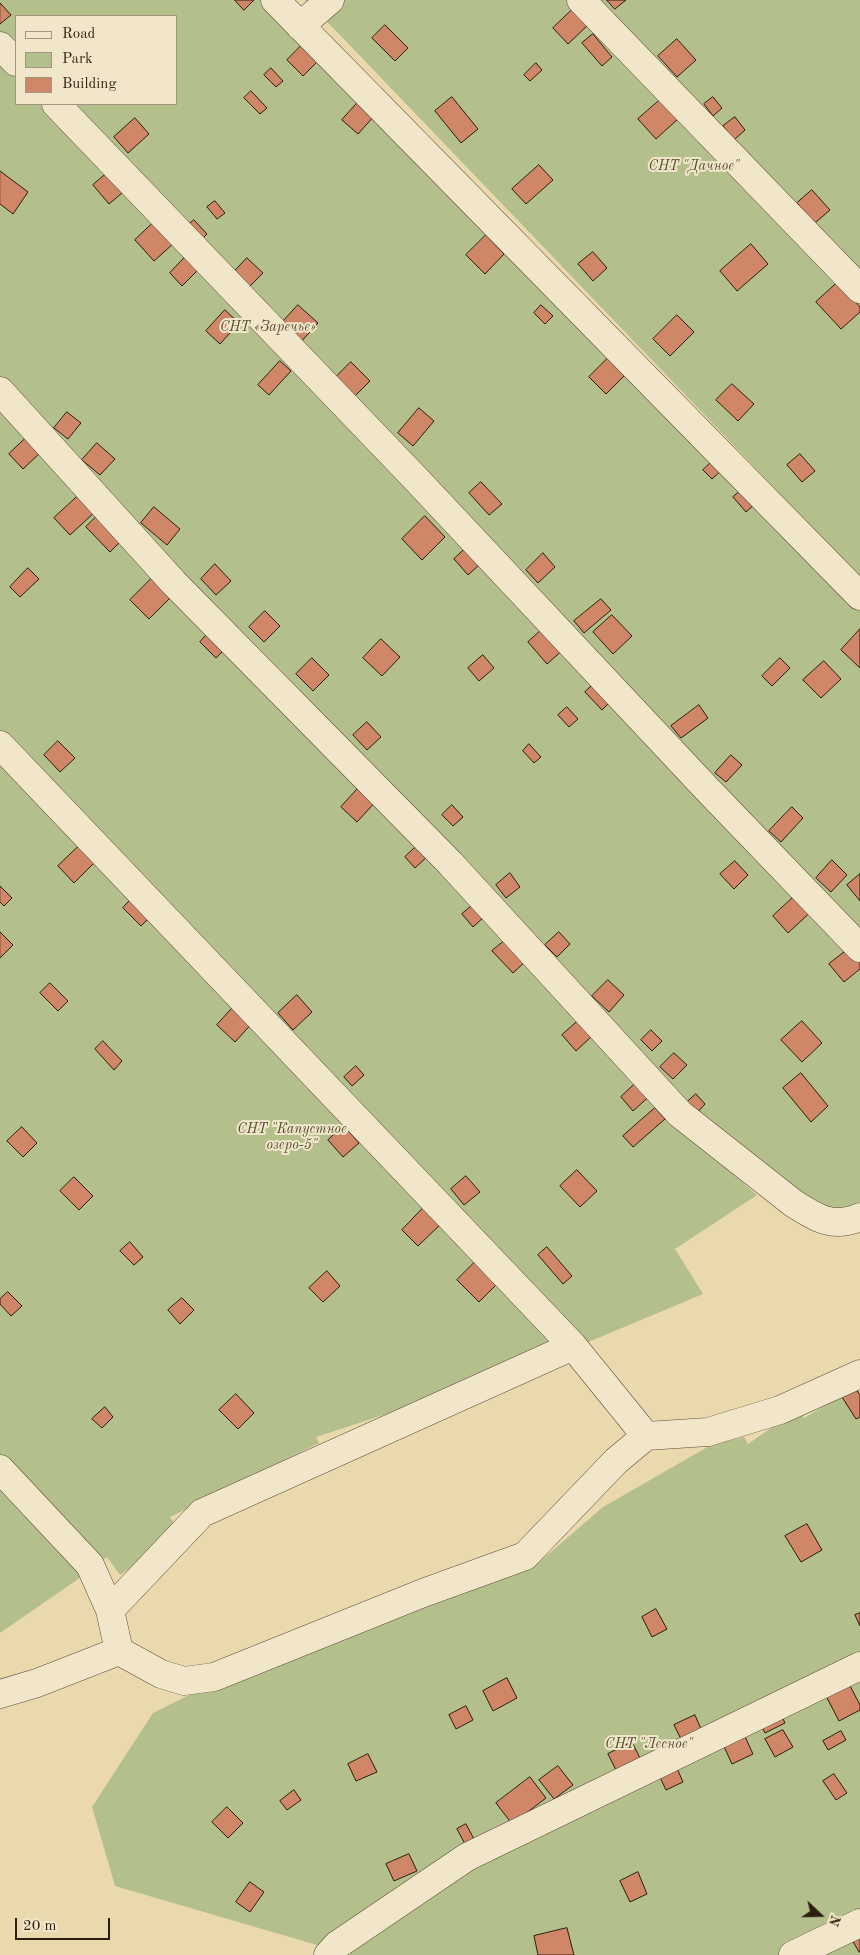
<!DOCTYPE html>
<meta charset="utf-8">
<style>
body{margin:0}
#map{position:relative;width:860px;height:1955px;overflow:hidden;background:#ebd9ae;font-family:"Old Standard TT",serif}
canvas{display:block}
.legend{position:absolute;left:15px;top:15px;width:162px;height:90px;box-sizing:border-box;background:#f2e6ca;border:1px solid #a39580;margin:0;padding:6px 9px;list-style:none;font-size:15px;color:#2d1c10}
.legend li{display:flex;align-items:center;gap:10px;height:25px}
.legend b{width:25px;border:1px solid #a39580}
.north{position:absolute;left:795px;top:1890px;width:50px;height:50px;-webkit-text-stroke:4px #f2e6ca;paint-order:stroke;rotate:111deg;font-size:14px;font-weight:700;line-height:20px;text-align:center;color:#2d1c10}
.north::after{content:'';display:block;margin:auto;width:18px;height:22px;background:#2d1c10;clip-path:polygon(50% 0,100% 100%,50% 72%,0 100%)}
.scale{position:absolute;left:15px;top:1918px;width:95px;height:22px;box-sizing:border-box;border:2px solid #2d1c10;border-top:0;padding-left:6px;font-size:15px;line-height:18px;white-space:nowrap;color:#2d1c10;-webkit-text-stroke:4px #f2e6ca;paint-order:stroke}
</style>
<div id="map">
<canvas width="860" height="1955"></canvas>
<ul class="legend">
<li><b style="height:6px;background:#f2e6ca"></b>Road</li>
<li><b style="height:14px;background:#b4c08c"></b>Park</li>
<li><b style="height:14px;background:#cf8767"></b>Building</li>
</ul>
<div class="north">N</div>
<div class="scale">20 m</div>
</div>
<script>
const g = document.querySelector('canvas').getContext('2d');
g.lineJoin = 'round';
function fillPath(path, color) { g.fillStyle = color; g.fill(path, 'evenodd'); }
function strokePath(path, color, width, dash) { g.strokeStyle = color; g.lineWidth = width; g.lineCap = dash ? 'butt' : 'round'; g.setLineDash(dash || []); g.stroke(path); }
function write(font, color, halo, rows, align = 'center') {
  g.font = font + ' "Old Standard TT",serif'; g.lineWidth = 4; g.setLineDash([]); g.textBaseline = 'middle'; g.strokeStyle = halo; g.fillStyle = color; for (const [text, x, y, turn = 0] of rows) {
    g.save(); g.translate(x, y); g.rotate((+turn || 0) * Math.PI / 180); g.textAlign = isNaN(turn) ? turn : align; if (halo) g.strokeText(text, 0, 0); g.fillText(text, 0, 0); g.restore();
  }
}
const green = new Path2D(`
 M0,0H276L590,322L860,609V1201L846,1208H823L694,1114L282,671L105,495L0,377ZM16,16H176V104H16Z
 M305,0H860V577L339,34Z
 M0,410L231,643L648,1099L757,1195L675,1249L703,1294L579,1346L439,1397L316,1437L319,1443L170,1517L179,1532L120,1575L107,1557L84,1575L0,1633Z
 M860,1385V1955H351L115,1886L92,1807L153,1713L221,1679L444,1599L537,1564L603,1507L711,1445L744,1437L748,1444L771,1428L770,1420L797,1407L804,1418Z`);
const building = new Path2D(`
 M235,0H254L244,10Z
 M607,0H626L615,9Z
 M0,3L11,15L0,24Z
 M573,9L588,25L568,44L553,28Z
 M385,25L408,48L395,61L372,38Z
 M593,34L612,57L602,66L582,43Z
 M677,39L696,60L677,77L658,56Z
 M305,42L321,58L303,76L287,60Z
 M536,63L542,70L530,81L524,75Z
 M271,68L283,81L276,87L264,75Z
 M251,91L267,108L260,114L244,98Z
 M452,97L478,129L461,143L435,111Z
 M713,97L722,108L713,116L704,104Z
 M661,99L679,118L656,139L638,119Z
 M360,100L376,114L358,134L342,120Z
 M735,117L745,130L734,140L723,126Z
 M135,118L149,134L128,153L114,137Z
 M539,165L553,180L526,204L512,189Z
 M0,171L28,192L13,214L0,204Z
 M106,174L122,193L109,204L93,185Z
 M812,190L830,210L815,223L797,203Z
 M215,201L225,213L217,219L207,207Z
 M194,220L207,234L199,242L185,228Z
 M154,222L174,243L154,261L135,240Z
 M486,235L504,254L485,274L466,255Z
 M751,244L768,264L737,291L720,271Z
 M593,252L607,268L593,281L578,264Z
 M188,254L201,267L182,286L170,273Z
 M247,258L263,273L249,287L234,272Z
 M838,282L860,307V312L841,329L816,302Z
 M298,305L318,323L300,343L280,325Z
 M541,305L553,316L545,324L534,313Z
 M225,310L239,323L220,344L206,331Z
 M677,315L694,332L670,356L653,339Z
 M616,350L633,367L606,394L589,377Z
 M280,361L291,371L269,395L258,385Z
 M351,362L370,381L354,397L335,378Z
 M732,384L754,404L738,421L716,400Z
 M419,408L434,421L413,446L398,433Z
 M67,412L81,423L68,439L54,428Z
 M27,437L41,452L23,469L9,454Z
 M97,443L115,459L100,475L82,460Z
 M800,454L815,471L802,482L787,465Z
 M716,458L724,468L712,479L703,470Z
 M481,482L502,504L489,515L469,493Z
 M743,489L755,504L746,512L733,497Z
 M80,494L96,511L70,535L54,518Z
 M154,507L180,529L167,545L141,523Z
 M101,512L125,537L110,552L86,527Z
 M425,516L445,537L422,560L402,539Z
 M465,549L479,565L468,575L454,559Z
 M543,553L555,567L538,583L526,570Z
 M215,564L231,581L216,595L201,579Z
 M28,568L39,579L20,597L10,587Z
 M157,573L176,592L149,619L130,600Z
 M601,599L611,610L584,633L574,621Z
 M265,611L280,626L264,642L249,627Z
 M612,615L632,636L613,654L593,632Z
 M545,627L564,649L547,664L528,642Z
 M213,628L230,644L216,658L200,642Z
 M860,629V668L841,650Z
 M381,639L400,657L382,676L363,658Z
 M483,655L494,668L479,681L468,668Z
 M312,658L329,675L313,691L296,674Z
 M780,658L790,668L772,686L762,676Z
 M824,661L841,679L821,698L803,680Z
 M595,683L611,701L602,710L585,692Z
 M699,705L708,718L681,738L671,726Z
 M567,707L578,719L569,727L558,715Z
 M367,722L381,737L367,750L353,735Z
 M58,741L75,758L60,772L44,755Z
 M529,744L541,757L534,763L523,751Z
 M731,755L742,765L726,782L715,773Z
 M363,783L379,798L357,822L341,807Z
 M452,805L463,817L453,826L442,815Z
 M792,807L803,818L781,842L769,831Z
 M420,843L430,854L415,868L405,857Z
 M79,846L94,863L74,883L58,866Z
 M832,860L847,875L831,892L816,878Z
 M735,861L748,875L734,889L720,874Z
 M510,873L520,887L506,898L496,885Z
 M860,874V901L847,885Z
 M0,886L12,898L4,906L0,902Z
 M800,891L815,908L788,933L773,916Z
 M133,897L152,915L141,926L123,908Z
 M474,904L485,916L473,927L462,914Z
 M0,932L13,945L0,958Z
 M559,932L570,944L557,957L545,945Z
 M509,937L528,959L513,973L492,951Z
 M851,947L860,959V969L844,982L829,964Z
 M608,980L624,995L609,1012L592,996Z
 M50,983L68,1001L58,1011L40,993Z
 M297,995L312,1012L293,1030L278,1013Z
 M237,1003L255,1020L235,1042L217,1025Z
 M578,1021L592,1036L576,1051L562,1035Z
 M802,1021L822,1043L802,1062L781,1040Z
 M651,1030L662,1041L652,1051L641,1040Z
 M103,1041L122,1061L114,1070L95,1049Z
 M674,1053L687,1065L673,1079L660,1067Z
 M356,1066L364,1075L352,1086L344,1077Z
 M801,1073L828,1106L811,1122L783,1088Z
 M639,1080L652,1094L633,1111L621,1097Z
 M696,1094L705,1104L695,1115L685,1104Z
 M655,1108L665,1119L633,1147L623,1136Z
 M344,1126L359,1143L343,1157L328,1140Z
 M22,1127L37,1143L23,1157L7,1141Z
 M577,1170L597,1191L580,1207L560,1186Z
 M466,1176L480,1192L464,1205L451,1189Z
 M74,1177L93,1196L79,1210L60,1191Z
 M427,1204L444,1221L418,1246L402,1230Z
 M130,1242L143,1257L134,1265L120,1251Z
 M547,1247L572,1276L563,1284L538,1255Z
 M476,1261L498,1283L479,1302L457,1280Z
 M327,1271L340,1286L323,1302L309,1288Z
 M8,1292L22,1306L11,1316L0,1304V1299Z
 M182,1298L194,1310L180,1324L168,1310Z
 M855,1388L860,1395V1417L856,1419L842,1397Z
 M236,1394L254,1413L238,1429L219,1410Z
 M105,1407L113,1417L102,1428L92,1419Z
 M807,1524L822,1550L801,1562L785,1536Z
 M656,1609L667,1629L652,1637L642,1617Z
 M860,1613V1626L855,1615Z
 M507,1678L517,1698L493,1711L483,1691Z
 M849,1684L860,1705V1710L839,1721L826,1696Z
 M466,1706L473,1720L456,1729L449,1715Z
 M778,1708L785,1723L765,1733L758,1719Z
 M695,1715L701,1729L681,1739L674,1725Z
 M742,1730L753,1754L732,1764L721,1740Z
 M783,1730L793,1747L775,1757L765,1739Z
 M841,1731L846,1740L828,1750L823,1741Z
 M632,1742L641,1760L617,1772L608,1754Z
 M368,1754L377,1772L356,1781L348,1764Z
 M558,1766L573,1785L554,1799L539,1780Z
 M676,1766L683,1782L666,1790L658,1773Z
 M834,1774L847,1793L836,1800L823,1781Z
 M530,1777L546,1798L512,1824L496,1803Z
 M294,1790L301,1800L287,1810L280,1801Z
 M227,1807L243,1823L228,1838L212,1822Z
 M466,1824L474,1839L465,1844L457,1829Z
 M409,1854L417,1871L394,1881L386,1864Z
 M638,1872L647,1894L630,1902L620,1881Z
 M250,1882L264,1892L250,1912L236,1902Z
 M567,1928L574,1955H538L534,1936Z
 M860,1933V1952H859L851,1938Z`);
const minor = new Path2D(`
 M275,0L860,596
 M581,0L860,289
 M300,26L330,0
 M0,46L16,62
 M56,104L416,479L706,788L860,948
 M0,391L174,583L450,863L680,1114L793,1203C816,1218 833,1229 860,1217
 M0,745L573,1346L646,1436
 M0,1469L90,1565L110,1610L119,1651
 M110,1610L202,1513L573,1346
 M0,1694L37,1683L119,1651L161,1674L184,1681L214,1677L423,1593L525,1556L616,1461L646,1436L708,1432L780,1410L860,1374
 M328,1955L337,1945L467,1857L860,1666
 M793,1955L860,1923`);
const parkNames = [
 ["СНТ \"Дачное\"",694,166],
 ["СНТ «Заречье»",268,327],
 ["СНТ \"Капустное",292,1129],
 ["озеро-5\"",292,1145],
 ["СНТ \"Лесное\"",649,1744]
];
fillPath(green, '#b4c08c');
fillPath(building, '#cf8767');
strokePath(building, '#2d1c10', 1);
strokePath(minor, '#5c4b38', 29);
strokePath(minor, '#f2e6ca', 28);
write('italic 14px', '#564d35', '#f2e6ca', parkNames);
</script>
